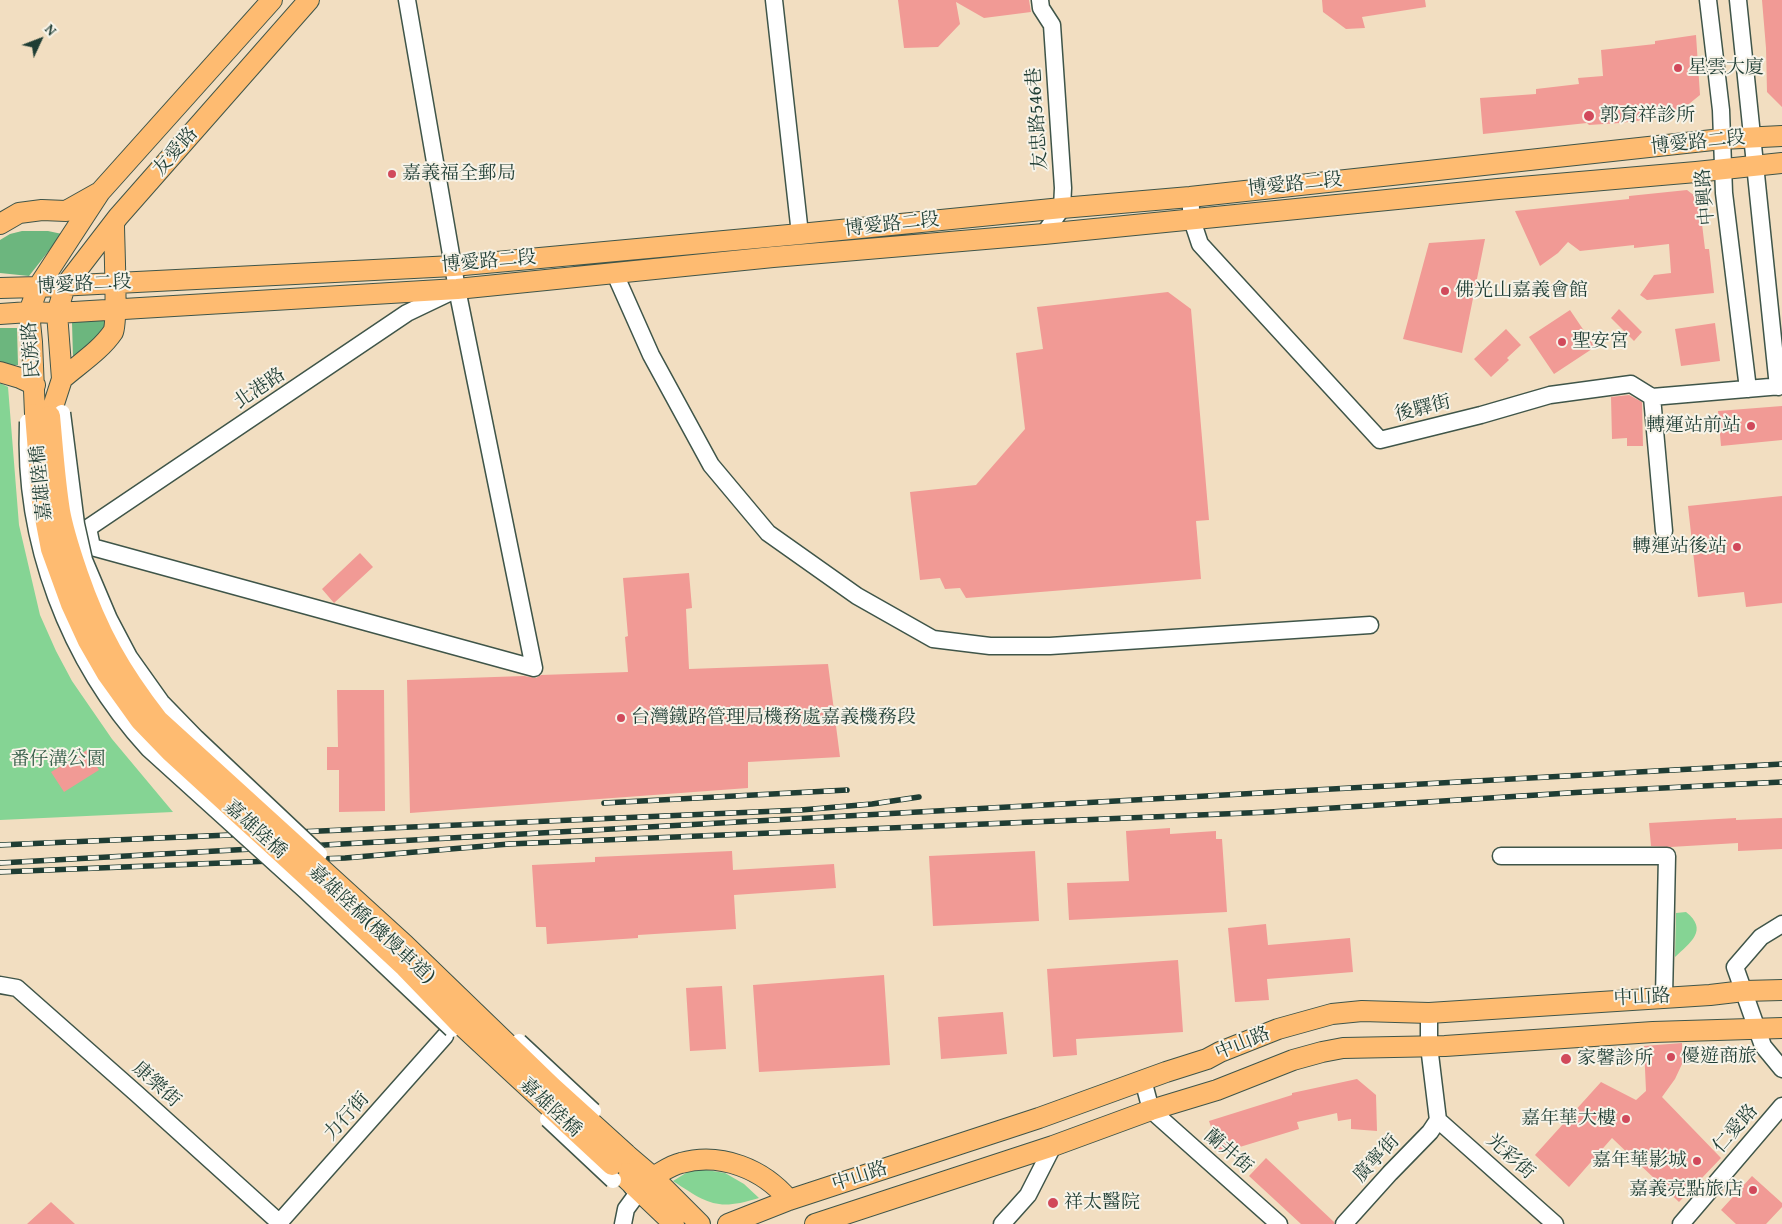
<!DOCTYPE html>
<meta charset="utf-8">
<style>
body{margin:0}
#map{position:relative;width:1782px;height:1224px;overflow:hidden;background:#f2dec1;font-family:"Gentium Book Plus",serif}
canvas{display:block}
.north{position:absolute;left:15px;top:15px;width:50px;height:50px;-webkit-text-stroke:4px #f7f3e8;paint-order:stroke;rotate:47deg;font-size:14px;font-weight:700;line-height:20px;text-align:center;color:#1f3d34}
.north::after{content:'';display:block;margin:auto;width:18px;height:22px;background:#1f3d34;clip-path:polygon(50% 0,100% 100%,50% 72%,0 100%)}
</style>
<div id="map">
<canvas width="1782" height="1224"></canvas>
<div class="north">N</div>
</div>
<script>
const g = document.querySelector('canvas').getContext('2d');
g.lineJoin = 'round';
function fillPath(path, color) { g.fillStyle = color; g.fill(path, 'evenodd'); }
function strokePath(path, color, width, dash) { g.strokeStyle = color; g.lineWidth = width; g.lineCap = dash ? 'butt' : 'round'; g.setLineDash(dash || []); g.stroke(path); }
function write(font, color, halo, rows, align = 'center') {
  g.font = font + ' "Gentium Book Plus","Noto Serif TC",serif'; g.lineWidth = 4; g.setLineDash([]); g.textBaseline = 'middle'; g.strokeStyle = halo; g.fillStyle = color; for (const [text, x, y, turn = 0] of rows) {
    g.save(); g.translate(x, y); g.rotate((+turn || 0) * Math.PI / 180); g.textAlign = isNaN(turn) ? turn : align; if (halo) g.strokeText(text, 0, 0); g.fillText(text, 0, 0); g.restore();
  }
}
const green = new Path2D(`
 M0,383L8,387L19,525L40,615L56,651L72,681L112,739L173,812L0,820Z
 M1686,912C1709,930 1690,943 1675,957L1676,913Z
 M694,1168L725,1173L744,1184L759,1198C717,1211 708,1204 673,1181Z`);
const forest = new Path2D(`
 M22,231H48L62,234L29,276L0,273V240L10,234Z
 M105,319L103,332L73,358L72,322Z
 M0,328H17L18,365H3L0,363Z`);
const building = new Path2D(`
 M898,0H1029L1031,12L984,18L956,2L960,24L938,47L904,48Z
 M1322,0H1425L1426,7L1362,17L1365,28L1346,29L1323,12Z
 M1762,0H1782V107L1767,92L1766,48Z
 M1696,35L1700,95L1679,112L1662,115L1663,116L1644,118V120L1620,123L1589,125L1587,123L1483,134L1480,98L1536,94V89L1579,84L1578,78L1603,76L1601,50L1655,44V41Z
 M1687,190L1699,199L1705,249H1709L1714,293L1647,300L1640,295L1654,275L1671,273L1669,244L1634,248V245L1580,251L1568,242L1558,253L1540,266L1515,211L1629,199V196Z
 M1485,239L1462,353L1403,339L1429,243Z
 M1168,292L1191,309L1209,520L1196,521L1201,579L966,598L960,588L945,589L940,578L920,580L910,492L976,485L1025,429L1016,353L1043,349L1037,307Z
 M1619,309L1642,332L1634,341L1611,318Z
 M1570,310L1595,347L1554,374L1529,337Z
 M1715,323L1720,361L1681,366L1675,329Z
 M1506,329L1521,345L1507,358L1509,360L1491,377L1474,359Z
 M1629,395L1642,402L1643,446H1627V438L1612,439L1611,397Z
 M1782,406V440L1721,446L1718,411Z
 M1782,496V603L1746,607L1744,592L1698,597L1688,506Z
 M360,553L373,567L334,603L322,589Z
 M689,573L692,608L686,609L689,669L828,664L840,757L748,762V788L410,813L407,680L524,676L536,678L541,675L628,672L625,637L628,636L623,578Z
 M337,690H384L385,811L339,812V770H327V747H338Z
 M87,750L99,770L64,792L51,772Z
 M1736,818V820L1782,818V849L1738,851V843L1670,847L1651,846L1649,823Z
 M1170,828V834L1216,831V839H1222L1227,912L1069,920L1067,883L1129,881L1126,831Z
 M732,851L733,870L834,864L836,888L734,895L736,929L638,935V938L547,944L546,927H536L532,865L595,862V857Z
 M1035,851L1039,921L933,926L929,856Z
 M1266,924L1268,945L1350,938L1353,972L1267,979L1269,1000L1235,1002L1228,928Z
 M1178,960L1183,1032L1076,1039L1077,1055L1053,1057L1047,969Z
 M884,975L890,1065L759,1072L753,985Z
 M722,986L726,1049L690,1051L686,988Z
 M1003,1012L1007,1054L941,1059L938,1017Z
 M1682,1043V1064L1675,1079L1662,1097L1721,1158L1679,1202L1612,1138L1569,1187L1535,1155L1601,1082L1636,1100L1646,1091L1644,1046Z
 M1357,1079L1376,1095L1377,1131L1351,1129V1119L1338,1121L1337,1113L1297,1122L1299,1129L1220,1153L1209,1121L1292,1095V1093Z
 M1266,1158L1334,1222V1224H1301L1249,1176Z
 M1752,1176L1782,1203V1207L1766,1224H1736L1721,1210Z
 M51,1202L75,1224H27Z`);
const minor = new Path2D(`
 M407,0L457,289L534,668L92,547L88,528L407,313L453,291
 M774,0L800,234
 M1040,0L1041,8L1052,25L1063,188L1062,208L1044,234
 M1708,0L1721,110L1724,193L1748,389
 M1738,0L1778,387
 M1190,197L1192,220L1200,244L1380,440L1481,415L1550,395L1631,384L1652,397L1782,386
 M615,274L651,355L711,465L768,533L857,596L933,639L990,646H1050L1370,625
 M1652,397L1664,531
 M1501,856H1667L1664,997
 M1782,924L1761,937L1735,967L1763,1046L1782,1069
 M0,985L17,988L137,1094L281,1224
 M1429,1013V1046L1438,1120
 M1143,1080L1151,1110L1279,1224
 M1438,1120L1555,1224
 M278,1224L445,1036
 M623,1224L626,1209L640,1190L632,1187
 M1002,1224L1028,1195L1053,1146
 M1344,1224L1390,1173L1430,1132L1438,1120
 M1681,1224L1782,1106`);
const major = new Path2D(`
 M0,224L19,213L42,210L66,211L98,193
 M0,288L38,287L453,266L800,234L1062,208L1190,197L1722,139L1782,136
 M0,314L29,312L57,313L457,289L773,257L1044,234L1498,189L1696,172L1782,163
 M0,372L20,378L35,385
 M62,379C79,364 100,351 113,332C118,322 114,241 114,224
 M35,414L32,342L29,312L38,287L100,192L272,0
 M50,416L62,379L57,313L65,286L118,217L309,0
 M626,1154L653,1177L700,1224
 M612,1165L674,1224
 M653,1177C662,1172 671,1165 681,1163C721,1152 763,1169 789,1200
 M728,1224L789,1200L1039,1118L1166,1072L1207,1059L1220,1052L1278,1029L1332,1014L1362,1011L1429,1013L1710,995L1744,991L1782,990
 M815,1224L1053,1146L1151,1110L1217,1090L1293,1060L1322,1052L1343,1048L1445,1046L1653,1032L1782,1028`);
const rail = new Path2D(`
 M604,803L847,790
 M0,845L801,810L872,804L919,797
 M0,863L1782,764
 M0,872L345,858L509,844L1270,812L1584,792L1782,782`);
const minorBridge = new Path2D(`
 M62,413L76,524L84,560L109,619L129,657L161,702L196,738L319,854
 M28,422C23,541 68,661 149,749L306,891L452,1029
 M519,1042L593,1111
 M548,1119L613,1180`);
const majorBridge = new Path2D(`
 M35,414L42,502L51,549L71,604L88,641L107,674L140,720L170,751L345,911L405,967L460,1024L612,1165
 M50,416C53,448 55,480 60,511C64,533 71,553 78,574C98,632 120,671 158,720L405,945L552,1087L626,1154`);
const markers = [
 [1678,68,5,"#d1495b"],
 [1589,116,6,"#d1495b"],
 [392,174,5,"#d1495b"],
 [1445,291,5,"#d1495b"],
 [1562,342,5,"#d1495b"],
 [1751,426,5,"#d1495b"],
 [1737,547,5,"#d1495b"],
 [621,718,5,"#d1495b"],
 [1671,1057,5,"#d1495b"],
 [1566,1059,6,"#d1495b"],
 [1626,1119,5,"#d1495b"],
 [1697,1161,5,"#d1495b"],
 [1753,1190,5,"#d1495b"],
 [1053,1203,6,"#d1495b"]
];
const poiNames = [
 ["星雲大廈",1688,68],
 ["郭育祥診所",1600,116],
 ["嘉義福全郵局",402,174],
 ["佛光山嘉義會館",1455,291],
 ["聖安宮",1572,342],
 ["轉運站前站",1741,426,"right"],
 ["轉運站後站",1727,547,"right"],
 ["台灣鐵路管理局機務處嘉義機務段",631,718],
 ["優遊商旅",1681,1057],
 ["家馨診所",1577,1059],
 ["嘉年華大樓",1616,1119,"right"],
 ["嘉年華影城",1687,1161,"right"],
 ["嘉義亮點旅店",1743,1190,"right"],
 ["祥太醫院",1064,1203]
];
const streetNames = [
 ["友忠路546巷",1038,119,-94],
 ["博愛路二段",1698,143,-6],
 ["友愛路",176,152,-49],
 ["博愛路二段",1295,185,-6],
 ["中興路",1706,197,-95],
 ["博愛路二段",892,225,-6],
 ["博愛路二段",489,262,-5],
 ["博愛路二段",84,285,-3],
 ["民族路",32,350,-94],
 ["北港路",260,389,-34],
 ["後驛街",1423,409,-14],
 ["嘉雄陸橋",42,483,-96],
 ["嘉雄陸橋",255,830,42],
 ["嘉雄陸橋(機慢車道)",371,925,43],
 ["中山路",1642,998,-3],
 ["中山路",1243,1044,-22],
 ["康樂街",156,1085,42],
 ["嘉雄陸橋",550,1108,43],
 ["力行街",347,1117,-48],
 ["仁愛路",1736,1129,-49],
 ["蘭井街",1228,1152,41],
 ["光彩街",1510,1157,42],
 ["廣寧街",1377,1159,-47],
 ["中山路",860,1177,-18]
];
const parkNames = [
 ["番仔溝公園",58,760]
];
fillPath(green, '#85d494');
fillPath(forest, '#6cb67e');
fillPath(building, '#f19a95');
strokePath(minor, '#3f5549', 19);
strokePath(major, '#3f5549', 22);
strokePath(minor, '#fff', 16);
strokePath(major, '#febb71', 20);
strokePath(rail, '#1f3d34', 5.5);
strokePath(rail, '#f7f3e8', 4, [11]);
strokePath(minorBridge, '#3f5549', 19, []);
strokePath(majorBridge, '#3f5549', 22, []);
strokePath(minorBridge, '#fff', 16);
strokePath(majorBridge, '#febb71', 20);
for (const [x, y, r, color] of markers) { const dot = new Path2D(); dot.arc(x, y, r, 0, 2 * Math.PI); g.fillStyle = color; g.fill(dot); strokePath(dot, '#f7f3e8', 2); }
write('19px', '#1f3d34', '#f7f3e8', poiNames, 'left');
write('19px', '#1f3d34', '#f7f3e8', streetNames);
write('19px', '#335b47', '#f7f3e8', parkNames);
</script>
